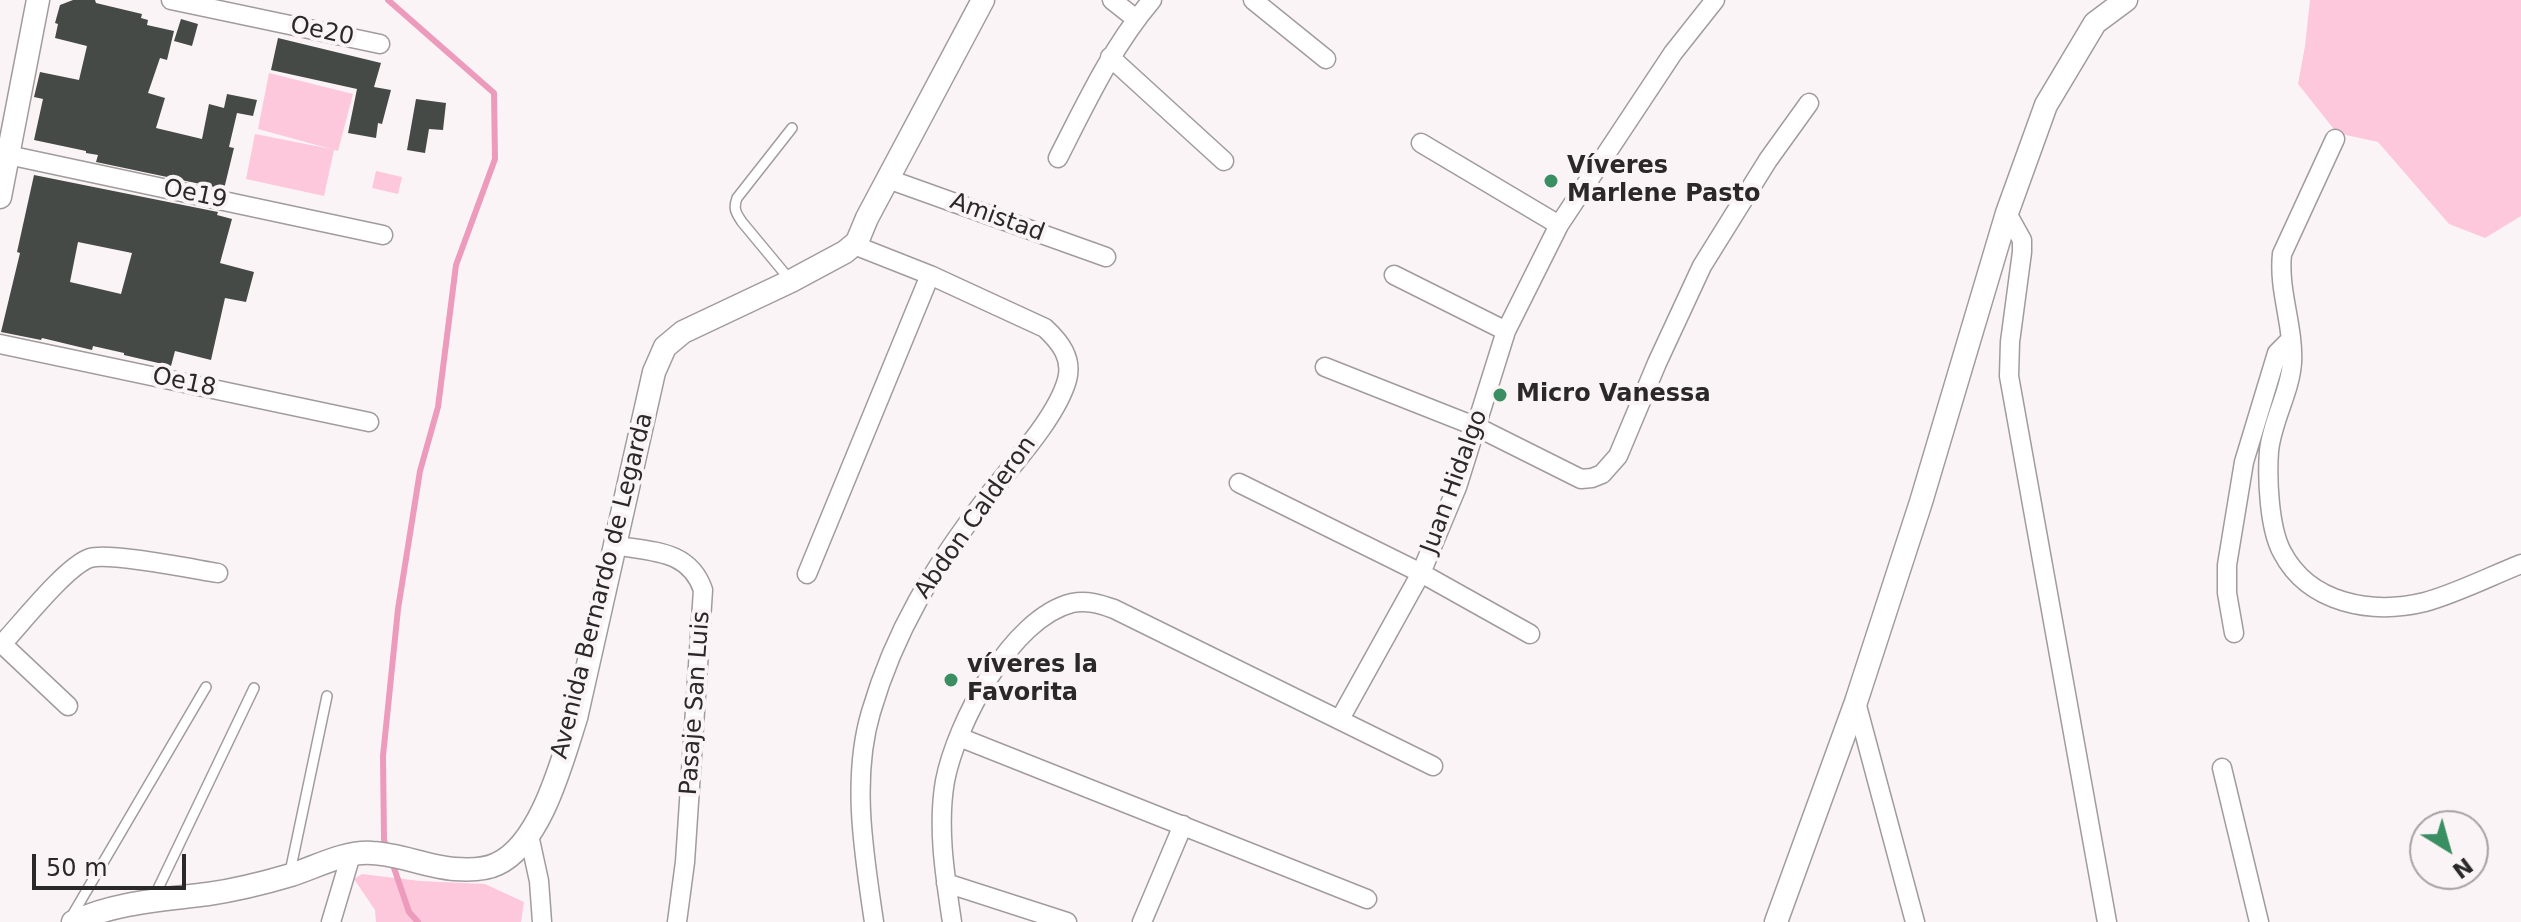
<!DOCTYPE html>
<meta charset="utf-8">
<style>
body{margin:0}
#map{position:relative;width:2521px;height:922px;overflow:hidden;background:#fbf4f6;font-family:"DejaVu Sans",sans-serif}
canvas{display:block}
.north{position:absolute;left:2409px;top:810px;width:80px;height:80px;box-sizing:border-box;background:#fbf4f6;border:2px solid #a8a2a4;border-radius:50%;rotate:143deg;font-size:22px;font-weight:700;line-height:32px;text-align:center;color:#2b2829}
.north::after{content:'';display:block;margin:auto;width:28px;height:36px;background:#398e62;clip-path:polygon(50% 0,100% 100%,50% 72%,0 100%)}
.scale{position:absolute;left:32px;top:854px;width:154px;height:36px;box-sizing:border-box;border:4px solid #2b2829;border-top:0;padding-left:10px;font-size:24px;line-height:28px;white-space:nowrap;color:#2b2829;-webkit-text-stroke:6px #fbf4f6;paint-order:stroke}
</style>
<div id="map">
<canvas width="2521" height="922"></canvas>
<div class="north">N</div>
<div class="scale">50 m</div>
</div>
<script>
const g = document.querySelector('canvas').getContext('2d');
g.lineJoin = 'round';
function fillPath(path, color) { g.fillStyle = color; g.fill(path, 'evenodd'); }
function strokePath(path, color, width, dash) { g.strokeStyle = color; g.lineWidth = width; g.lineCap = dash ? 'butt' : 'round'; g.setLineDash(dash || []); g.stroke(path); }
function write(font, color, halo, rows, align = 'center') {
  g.font = font + ' "DejaVu Sans",sans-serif'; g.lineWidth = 8; g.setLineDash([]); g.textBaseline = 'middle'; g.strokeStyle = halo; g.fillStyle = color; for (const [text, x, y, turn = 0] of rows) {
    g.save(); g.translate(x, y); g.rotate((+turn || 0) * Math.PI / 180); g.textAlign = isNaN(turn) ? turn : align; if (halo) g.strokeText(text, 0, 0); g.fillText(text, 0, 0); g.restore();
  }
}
const green = new Path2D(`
 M2310,0H2521V216L2485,238L2449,224L2378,142L2337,133L2298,84L2305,46Z
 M269,73L353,94L338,151L334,150L324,196L246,179L255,134L331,149L258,129Z
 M376,171L402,177L398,194L372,188Z
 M362,874L420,881L485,884L524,902L521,922H376L375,910L354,879Z`);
const stream = new Path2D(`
 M387,848L384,840L383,756L398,609L420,471L438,407L456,265L495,159L494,93L388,0
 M392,862L409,912L418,922`);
const building = new Path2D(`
 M73,0H95L96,3L142,14L141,18L148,20L147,25L174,31L167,60L160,58L148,93L165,98L156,128L202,139L209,104L224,108L227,94L257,100L253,116L237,113L229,147L234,148L224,189L96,162L98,155L86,153V151L34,140L43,99L34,97L40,72L79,80L87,46L55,38L58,24L55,23L60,5Z
 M181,19L198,24L192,46L174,41Z
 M278,38L381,63L374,87L391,90L382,124L378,123L376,138L348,133L357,89L271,70Z
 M416,99L446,103L443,130L429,129L425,153L407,150Z
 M34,175L218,212L217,215L232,219L220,263L254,272L246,302L225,298L211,360L175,351L171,366L124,355V353L93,346L92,350L42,338L41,340L1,332L20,253L17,252ZM78,242L132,253L121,294L70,282Z`);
const service = new Path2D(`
 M791,281L742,222C736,213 733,209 737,198L792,128
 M290,872L327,696
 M154,897L254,688
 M70,919L206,687`);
const minor = new Path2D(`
 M171,0L380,44
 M1112,0L1136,19
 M1253,0L1326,59
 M1110,57L1224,161
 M2335,139L2282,254C2278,291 2294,326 2292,363C2290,392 2272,421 2269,451C2267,478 2269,528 2282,552C2309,604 2372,615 2425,602C2455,594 2491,576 2521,564
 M1421,143L1559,225
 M8,155L383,235
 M1058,158C1086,103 1112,47 1152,0
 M888,179L1106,257
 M2007,213L2022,240V252L2010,342L2009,376L2107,922
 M854,245L930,275L1045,328C1060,342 1073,358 1067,380C1056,419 1010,467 985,500C934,567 895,630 871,712C851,779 864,854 874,922
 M1394,275L1506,331
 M0,344L369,422
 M1325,367L1477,427L1581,479L1592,478L1602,474L1618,456L1657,363L1702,266L1768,160L1809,103
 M1239,483L1421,573L1530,634
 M614,545C651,552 689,549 703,590L685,862L677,922
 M807,574L930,275
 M2234,633L2227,593V565L2244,462L2277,353L2291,339
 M0,642L68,706
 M2,644C21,624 66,566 90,558C109,552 193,569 218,573
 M1856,702L1915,922
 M1340,719L1421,573L1457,487L1506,331L1559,225L1673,53L1715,0
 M959,737L1367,899
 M2222,768L2259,922
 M529,835L539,881L542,922
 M946,883L1067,922
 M331,922L351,855
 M952,922C945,876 937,827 945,781C956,724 1011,618 1072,603C1087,600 1100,604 1114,609L1433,766
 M1142,922L1183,825`);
const tertiary = new Path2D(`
 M0,197L38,0
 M73,922C116,902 162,900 208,894C236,890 264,883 291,875C316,867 345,851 372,853C400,854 427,867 455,869C469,870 485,870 497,864C541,844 562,761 576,718L654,372L665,347L683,332L791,281L845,252L857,242L867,218L983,0
 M1776,922L1856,702L1921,502L2007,213L2046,105L2095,23L2126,0`);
const markers = [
 [1551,181,8,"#398e62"],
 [1500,395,8,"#398e62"],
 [951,680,8,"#398e62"]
];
const streetNames = [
 ["Oe20",322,32,12],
 ["Oe19",195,195,12],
 ["Amistad",997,218,20],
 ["Oe18",184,383,12],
 ["Juan Hidalgo",1455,482,-70],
 ["Abdon Calderon",976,518,-55],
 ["Avenida Bernardo de Legarda",603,586,-76],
 ["Pasaje San Luis",696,703,-86]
];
const poiNames = [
 ["Víveres",1567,167],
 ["Marlene Pasto",1567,195],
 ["Micro Vanessa",1516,395],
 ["víveres la",967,666],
 ["Favorita",967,694]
];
fillPath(green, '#fdc7dc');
strokePath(stream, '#ed9bbd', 6);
fillPath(building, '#454a47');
strokePath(service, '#a29b9e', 12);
strokePath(minor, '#a29b9e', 21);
strokePath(tertiary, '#a29b9e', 25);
strokePath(service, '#fff', 9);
strokePath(minor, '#fff', 18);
strokePath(tertiary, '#fff', 22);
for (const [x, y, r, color] of markers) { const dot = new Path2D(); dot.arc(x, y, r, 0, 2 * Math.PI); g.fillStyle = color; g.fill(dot); strokePath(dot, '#fbf4f6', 3); }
write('24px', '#2b2829', '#fbf4f6', streetNames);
write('bold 24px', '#2b2829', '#fbf4f6', poiNames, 'left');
</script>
